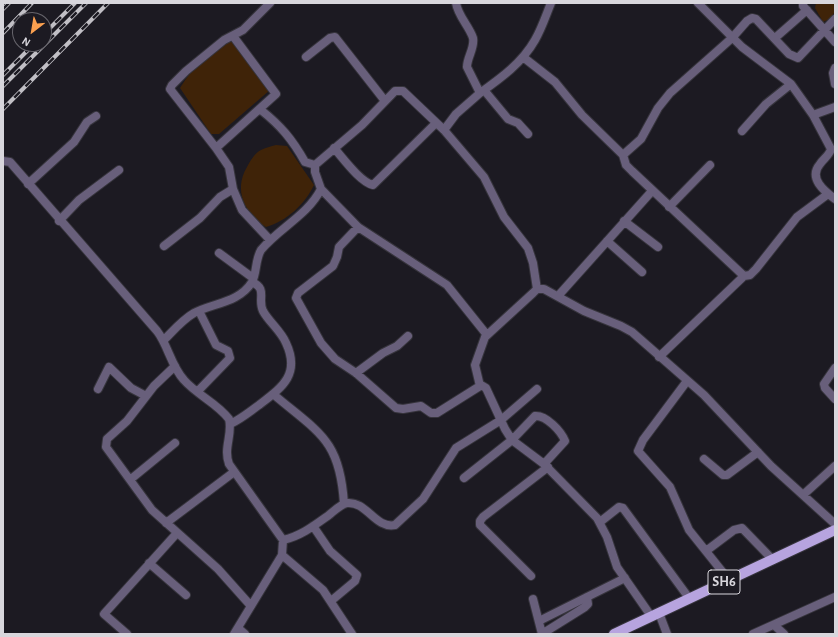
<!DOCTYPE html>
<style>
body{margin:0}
#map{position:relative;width:838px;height:637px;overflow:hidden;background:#1c1a22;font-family:"Alegreya Sans",sans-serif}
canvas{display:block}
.frame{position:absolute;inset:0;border:4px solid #d8d6dc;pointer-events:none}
.north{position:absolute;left:12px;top:12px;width:40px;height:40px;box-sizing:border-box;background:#1c1a22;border:1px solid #67656c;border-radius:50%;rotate:211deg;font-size:11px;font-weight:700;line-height:16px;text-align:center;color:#d8d6dc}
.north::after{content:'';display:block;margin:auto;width:14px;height:18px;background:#fa9f4f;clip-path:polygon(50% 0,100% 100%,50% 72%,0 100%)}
</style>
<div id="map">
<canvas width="838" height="637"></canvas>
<div class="frame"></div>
<div class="north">N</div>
</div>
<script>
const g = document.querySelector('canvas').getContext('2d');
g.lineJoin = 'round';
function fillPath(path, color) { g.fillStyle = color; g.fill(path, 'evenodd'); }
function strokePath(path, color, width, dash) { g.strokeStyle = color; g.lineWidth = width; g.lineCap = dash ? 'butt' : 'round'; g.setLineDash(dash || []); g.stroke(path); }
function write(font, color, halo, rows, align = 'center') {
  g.font = font + ' "Alegreya Sans",sans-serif'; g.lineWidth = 4; g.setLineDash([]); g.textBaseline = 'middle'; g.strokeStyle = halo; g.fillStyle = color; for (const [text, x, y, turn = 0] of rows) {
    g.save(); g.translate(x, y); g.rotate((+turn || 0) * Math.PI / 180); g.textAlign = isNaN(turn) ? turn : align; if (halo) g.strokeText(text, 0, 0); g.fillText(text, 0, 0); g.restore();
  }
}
const green = new Path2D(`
 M816,3H834C836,14 833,18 823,22L815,8Z
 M235,39L270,90L219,134H211L180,88C193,68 211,43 235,39Z
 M276,145L287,146L314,185C305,204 287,221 266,227C245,214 233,190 247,167C250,161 255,153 261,150C265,148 271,146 276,145Z`);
const minor = new Path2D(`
 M456,3C458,16 469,26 473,38C475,48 467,57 467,67L480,93L456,114L444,130L484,177L504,217L528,248L533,263L537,289
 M698,3L742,47L791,84L813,115L831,149C829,156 824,158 820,164C808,178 824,191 835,199
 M803,3V6L835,42
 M775,38L807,10
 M306,57L330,38L335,37L385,101
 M523,57L555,82L582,115L623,155L626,165L632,171L744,276L750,275L756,269L797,217L828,194
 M835,68L833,73L835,84
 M484,90L508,119L518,123L528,134
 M480,93C501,78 522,63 535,40C542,28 546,15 551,3
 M261,110C281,126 292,139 305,162L315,165
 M813,115L835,107
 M742,131L766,104L791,84
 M216,148L276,94L233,36
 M334,148C343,158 360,182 373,185L436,123
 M623,155L641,139L658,108L670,93L732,38L747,21L752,18L756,19L789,54L798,58L835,19
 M3,161L10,162L157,331C168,345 171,366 184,380C197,395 217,403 229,419C233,434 223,448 229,464L283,540L282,555L234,634
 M28,184L74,142L87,122L96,116
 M321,189L358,227L447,285L487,335
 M669,207L710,165
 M59,221L79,200L119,170
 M624,221L658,247
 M358,227L339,247L337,257L333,266L298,293L296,298L321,343L335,359L356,373L396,408L403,409L421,406L431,413H437L480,386L475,365L485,337L533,293L537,289H544L584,311L621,326L632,332L704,395L771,466L835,524
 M270,240L242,210L233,189L229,167L216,148L170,89L172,85L186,71L224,40L243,30L270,3
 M607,241L642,272
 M164,246L200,218L220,197L233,189
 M219,253L253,278
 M558,296L652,191
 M164,340C173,331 182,320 194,313C213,303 239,303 252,282C257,273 255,260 261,250C279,228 308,215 321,189L315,172V165L362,125L395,91H403L444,130
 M659,357L744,276
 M175,366L154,386L127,421L107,439L106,447L152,510L218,569L251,606
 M835,368L824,384L825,388L835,399
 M356,373L383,353L397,346L408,336
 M687,381L643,440L638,451L670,487L689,530L729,580
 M481,385L486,388L505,429L512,440L544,464L597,518L607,537L617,567L651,616
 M98,389L109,367L131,388L146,396
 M198,391L230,358L228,351L216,345L199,311
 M273,394C319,433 340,439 344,504
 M230,424C241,419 249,412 259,405C281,388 301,375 286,343C281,331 269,322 263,311C257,299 268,289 252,282
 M704,459L723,475H727L758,452
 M464,478L512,440L535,416C546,415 561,431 565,441L544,464
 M131,479L175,443
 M803,495L835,466
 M600,522L619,507L623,508L689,598
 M166,523L234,472
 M313,526L330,551L357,575L355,581L331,601
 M283,540C301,536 315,525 329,515C334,511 341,504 347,503C367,501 375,529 395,525L423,499L456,448L501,420L537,389
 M706,551L734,530L742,528L773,560
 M282,555L323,590L352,634
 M149,563L186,595
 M531,576L480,525V521L483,517L548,467
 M533,599L542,634
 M659,613L667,634
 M539,621L625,578
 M774,625L784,634
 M238,628L245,634
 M127,634L104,614L177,533
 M542,634L585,607L588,604L587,597
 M753,634L835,597`);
const primary = new Path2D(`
 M614,634L835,530`);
const rail = new Path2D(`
 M3,9L9,3
 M3,33L32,3
 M44,34L75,3
 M3,75L34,44
 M3,86L86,3
 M3,109L108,3`);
const shields = [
 [724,582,32]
];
const shieldNames = [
 ["SH6",724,582]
];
fillPath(green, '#3f2308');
strokePath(minor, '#36343c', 10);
strokePath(primary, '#36343c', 12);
strokePath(minor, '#685f7b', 8);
strokePath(primary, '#b7a4df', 10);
strokePath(rail, '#c1bfc5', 4);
strokePath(rail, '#1c1a22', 2.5, [8]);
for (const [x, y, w] of shields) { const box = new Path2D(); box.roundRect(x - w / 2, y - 12, w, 24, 3); g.fillStyle = '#1c1a22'; g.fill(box); strokePath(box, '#d8d6dc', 1); }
write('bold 14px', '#d8d6dc', null, shieldNames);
</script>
